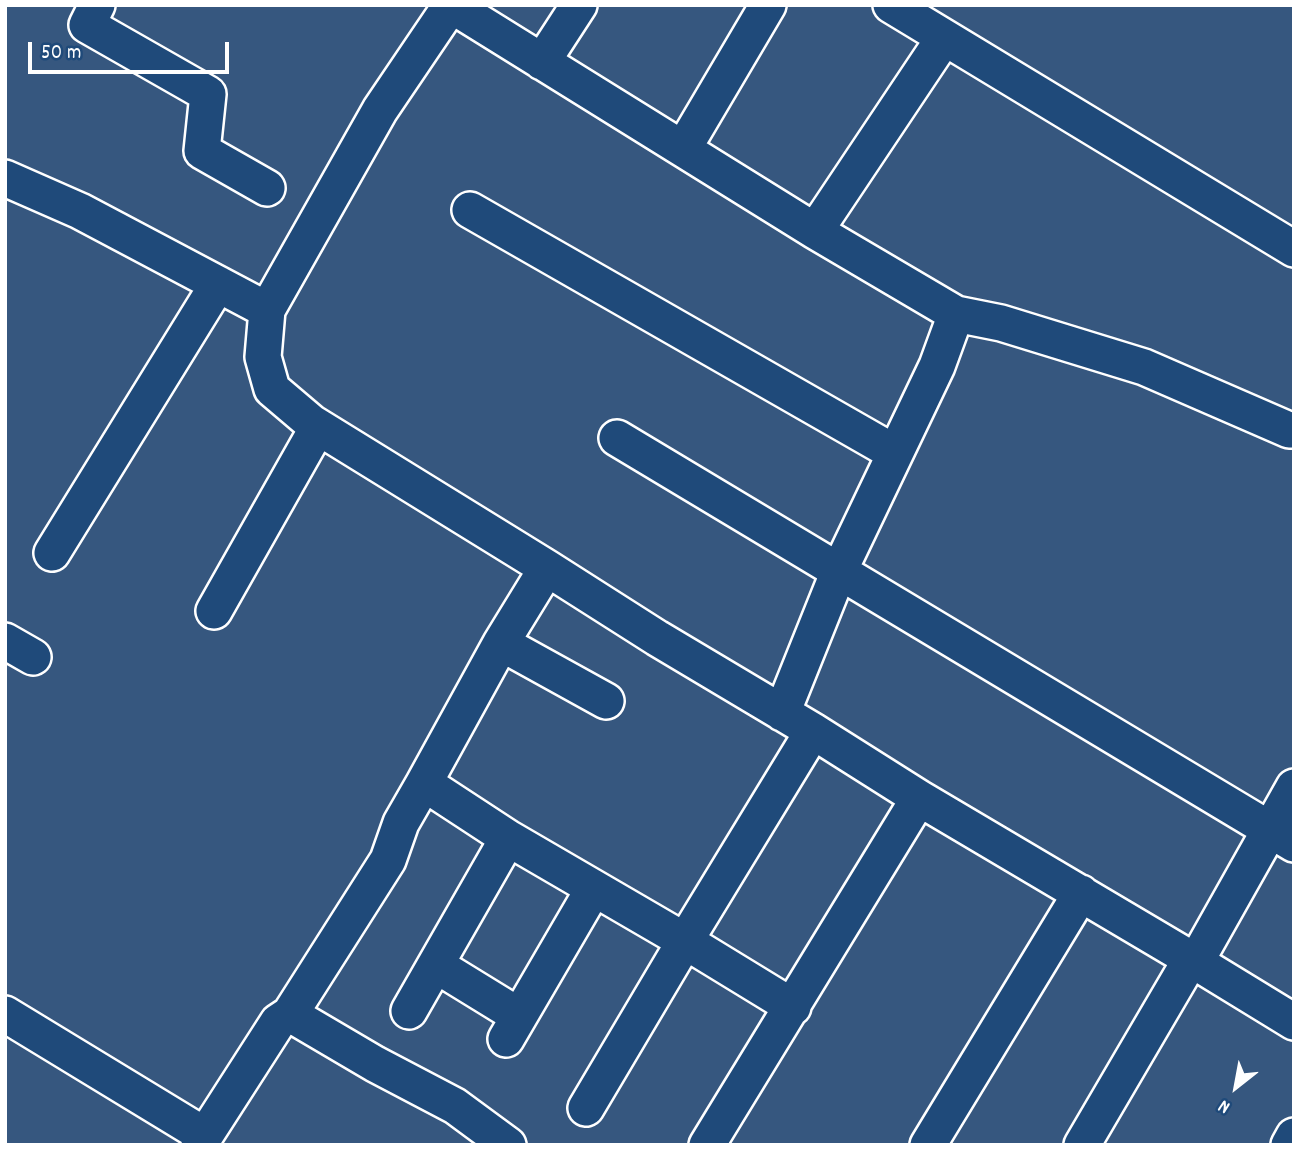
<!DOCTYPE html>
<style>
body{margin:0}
#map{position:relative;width:1299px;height:1150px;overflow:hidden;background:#36577f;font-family:Dekko,sans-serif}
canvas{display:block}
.frame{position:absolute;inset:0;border:7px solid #fff;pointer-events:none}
.north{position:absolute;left:1201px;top:1052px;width:70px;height:70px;-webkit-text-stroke:5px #1f4a7a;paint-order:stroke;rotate:211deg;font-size:19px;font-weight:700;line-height:28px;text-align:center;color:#fff}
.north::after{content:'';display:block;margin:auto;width:24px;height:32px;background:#fff;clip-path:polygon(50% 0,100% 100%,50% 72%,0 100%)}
.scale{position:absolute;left:28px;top:42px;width:201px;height:32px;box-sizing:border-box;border:4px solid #fff;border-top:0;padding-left:9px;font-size:21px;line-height:24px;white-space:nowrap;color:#fff;-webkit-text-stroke:5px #1f4a7a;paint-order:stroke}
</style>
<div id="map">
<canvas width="1299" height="1150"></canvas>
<div class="frame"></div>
<div class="north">N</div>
<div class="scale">50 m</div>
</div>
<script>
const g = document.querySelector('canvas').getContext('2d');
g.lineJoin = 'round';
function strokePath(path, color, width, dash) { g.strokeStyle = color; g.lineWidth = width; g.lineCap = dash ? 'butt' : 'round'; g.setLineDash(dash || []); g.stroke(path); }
const minor = new Path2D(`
 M97,5L87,25L208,94L202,151L267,188
 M451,5L380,110L267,310L263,357L272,389L312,423L547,568L657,638L813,731L919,798L1191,959L1294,1022
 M451,5L815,231L956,314L1001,323L1144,367L1289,430H1294
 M891,5L1294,249
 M542,62L579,5
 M683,149L768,5
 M5,178L80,211L267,310
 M470,210L895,453
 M815,231L944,38
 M617,438L1294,844
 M52,553L218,284
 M547,568L501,643L424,783L508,838L685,941L793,1007
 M214,611L318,427
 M5,641L33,657
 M501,643L606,701
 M782,713L839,571L937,366L956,314
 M424,783L401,823L388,860L290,1014L375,1064L455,1106L508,1145
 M1195,963L1294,787
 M436,965L519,1016
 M409,1011L508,838
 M5,1014L204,1135
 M506,1039L594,888
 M586,1108L685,941L813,731
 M199,1145L278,1022L290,1014
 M707,1145L919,798
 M928,1145L1081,893
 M1082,1145L1191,959
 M1289,1145L1294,1136`);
strokePath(minor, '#fff', 40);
strokePath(minor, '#1f4a7a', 35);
</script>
